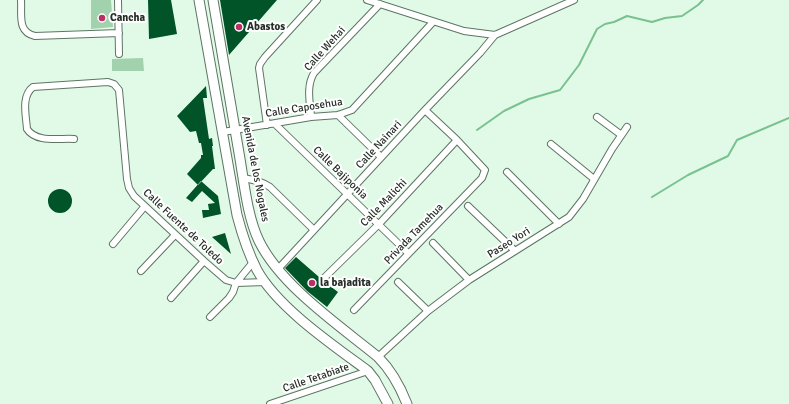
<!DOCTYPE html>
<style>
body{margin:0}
canvas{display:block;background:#e1fae7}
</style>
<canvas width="789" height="404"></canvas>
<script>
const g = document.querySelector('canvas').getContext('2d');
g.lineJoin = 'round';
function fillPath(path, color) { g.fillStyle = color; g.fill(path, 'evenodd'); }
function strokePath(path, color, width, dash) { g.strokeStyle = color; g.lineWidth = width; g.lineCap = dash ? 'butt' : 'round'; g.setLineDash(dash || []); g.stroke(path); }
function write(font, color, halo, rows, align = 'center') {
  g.font = font + ' Signika,sans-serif'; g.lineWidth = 4; g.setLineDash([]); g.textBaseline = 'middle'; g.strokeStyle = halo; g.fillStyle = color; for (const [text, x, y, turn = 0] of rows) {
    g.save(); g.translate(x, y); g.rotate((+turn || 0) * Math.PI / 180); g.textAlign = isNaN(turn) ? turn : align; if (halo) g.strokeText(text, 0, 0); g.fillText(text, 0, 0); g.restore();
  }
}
const green = new Path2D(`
 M91,0H111L113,27L91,29Z
 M143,58L144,71H112V59Z`);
const stream = new Path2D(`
 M477,130L504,111L529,99L560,90L579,65L597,29L605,24L614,22L627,16L652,22L665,18L682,16L698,5L703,0
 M652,197L688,175L728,156L737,140L789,118`);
const building = new Path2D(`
 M148,0H171L177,34L149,39Z
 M220,0H277L229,55Z
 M206,86L207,98H203L209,139L212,138L213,146H212L215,169H213L198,185L187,174L201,158V155H203L201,143H199L196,131L190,132L177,116Z
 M201,181L218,196L221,214L203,218L202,210H209L208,204L215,203L202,191L192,202L186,198Z
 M48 201a12 12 0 1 1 24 0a12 12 0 1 1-24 0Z
 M225,233L231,254L212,237Z
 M296,257L319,277L320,282L326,283L338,292L327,307L307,291L285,268Z`);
const minor = new Path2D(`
 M21,0C22,15 17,32 35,36L119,33
 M118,0L119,54
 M367,0L464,31L495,35L574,0
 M338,115L381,157
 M311,117C310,102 306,86 314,73L380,4
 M597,117L620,134
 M275,124L408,253
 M267,125L259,68L260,64L265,57L317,0
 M223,132L311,117L338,115L352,110L433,22
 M74,139C59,138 36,143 27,129C26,115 21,96 33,87L108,82L114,84L119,90L127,179L129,188L134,196L204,261L226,280L236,283L266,282
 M551,144L594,179
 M507,172L559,224
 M243,178C253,180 262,181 270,187L314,230
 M468,206L514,250
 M433,243L469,280
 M113,244L145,206
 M278,269L425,110L480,53L495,35
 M141,271L175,235
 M323,279L379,224L457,140
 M398,282L428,311
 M171,298L204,261
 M354,310L482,178L485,170L457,140L425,110
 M210,317L229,298L233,292L236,283L254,261
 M378,357L428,311L469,280L569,217L583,199L612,149L627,127
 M270,404L368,371`);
const secondary = new Path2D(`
 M199,0L237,215C242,234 248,253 257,270C278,308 333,345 368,371L375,380L388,404
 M213,0C222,51 230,102 239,153C244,181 247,216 259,241C281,286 340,326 378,357C392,371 400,386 407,404`);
const markers = [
 [102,18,4,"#bc2f64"],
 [239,27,4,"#bc2f64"],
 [312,283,4,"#bc2f64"]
];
const poiNames = [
 ["Cancha",110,18],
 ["Abastos",247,27],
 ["la bajadita",320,283]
];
const streetNames = [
 ["Calle Wehai",325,49,-48],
 ["Calle Caposehua",304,108,-9],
 ["Calle Nainari",379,145,-47],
 ["Avenida de los Nogales",255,169,79],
 ["Calle Bajiponia",340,173,44],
 ["Calle Malichi",384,203,-46],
 ["Calle Fuente de Toledo",183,227,43],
 ["Privada Tamehua",414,234,-46],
 ["Paseo Yori",509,243,-32],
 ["Calle Tetabiate",316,378,-19]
];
fillPath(green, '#a1d1ad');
strokePath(stream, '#79c18f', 2);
fillPath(building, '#005428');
strokePath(minor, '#5e7463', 8);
strokePath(secondary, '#5e7463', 11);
strokePath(minor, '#fff', 6);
strokePath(secondary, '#fff', 9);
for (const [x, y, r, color] of markers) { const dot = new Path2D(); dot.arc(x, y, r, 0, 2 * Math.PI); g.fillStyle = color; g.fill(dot); strokePath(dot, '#fff', 1.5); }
write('bold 11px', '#252e27', '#fff', poiNames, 'left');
write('11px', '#252e27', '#fff', streetNames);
</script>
